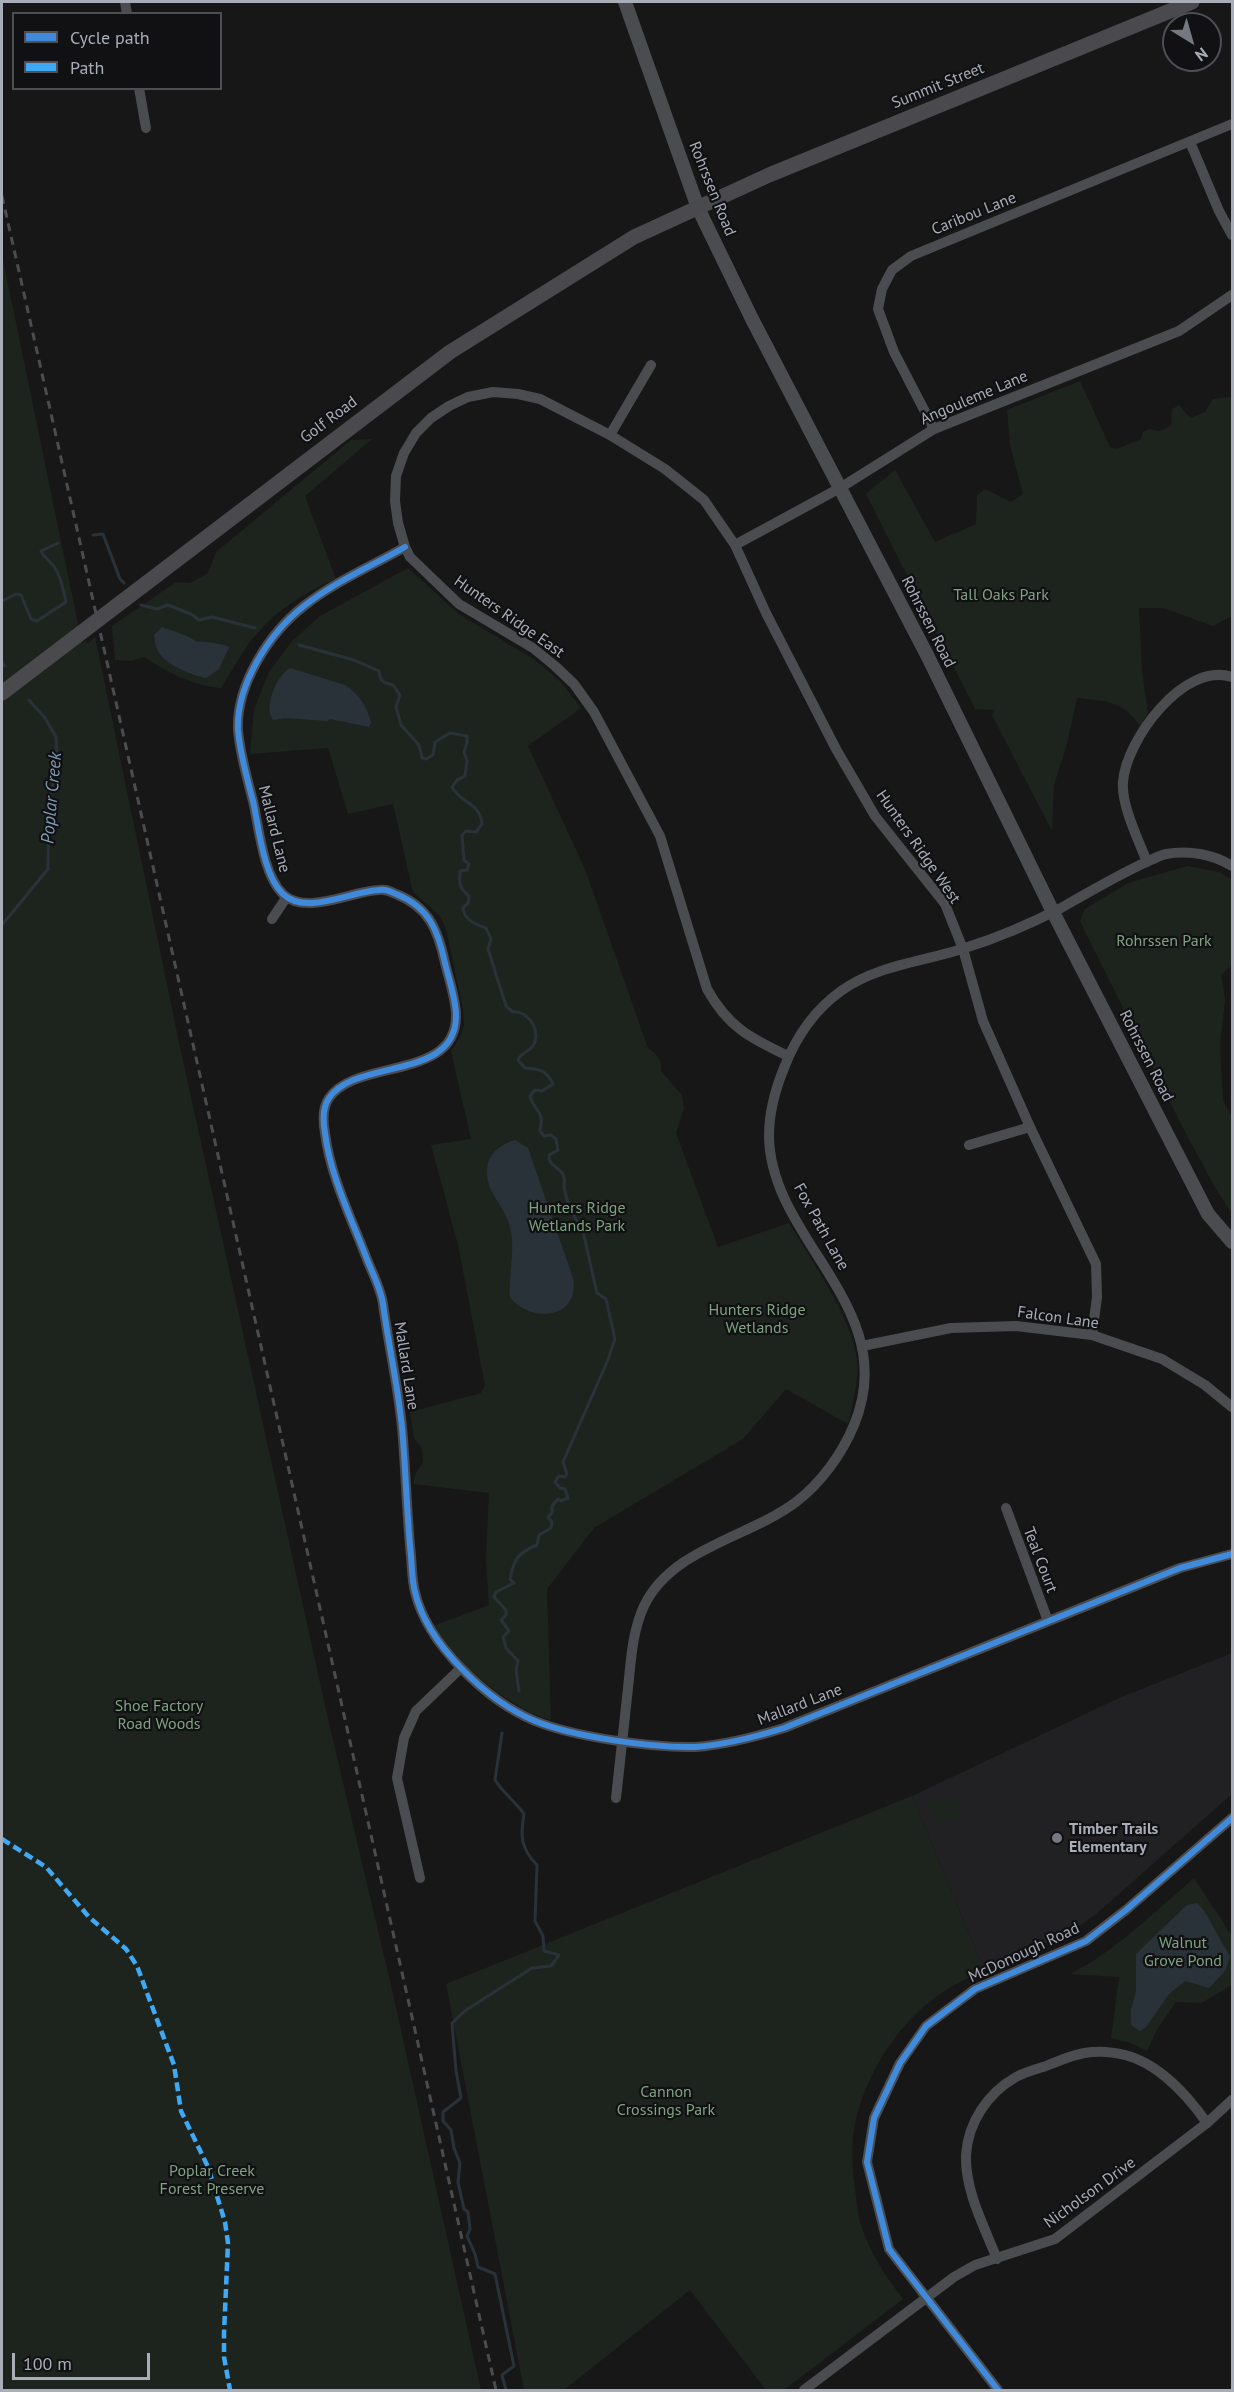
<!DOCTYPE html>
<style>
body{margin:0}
#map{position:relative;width:1234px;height:2392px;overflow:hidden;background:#171717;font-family:"PT Sans",sans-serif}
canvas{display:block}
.frame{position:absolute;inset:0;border:3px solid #a8adb8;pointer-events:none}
.legend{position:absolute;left:12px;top:12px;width:210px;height:78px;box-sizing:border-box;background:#111113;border:2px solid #4d4f55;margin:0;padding:8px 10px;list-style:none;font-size:18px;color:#a8adb8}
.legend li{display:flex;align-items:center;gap:12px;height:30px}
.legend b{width:30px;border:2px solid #4d4f55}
.north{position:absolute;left:1162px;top:12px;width:60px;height:60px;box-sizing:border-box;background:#111113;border:2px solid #4d4f55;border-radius:50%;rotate:143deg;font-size:16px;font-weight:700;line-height:24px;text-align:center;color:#a8adb8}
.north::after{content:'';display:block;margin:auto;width:21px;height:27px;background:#757880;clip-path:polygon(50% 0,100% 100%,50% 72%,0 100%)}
.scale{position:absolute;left:12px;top:2353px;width:138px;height:27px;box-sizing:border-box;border:3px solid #a8adb8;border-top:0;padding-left:8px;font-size:18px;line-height:21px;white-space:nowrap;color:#a8adb8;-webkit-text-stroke:4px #111113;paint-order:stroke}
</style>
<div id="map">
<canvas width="1234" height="2392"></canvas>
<div class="frame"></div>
<ul class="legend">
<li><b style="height:8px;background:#408adc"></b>Cycle path</li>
<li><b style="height:8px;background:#3fa9f5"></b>Path</li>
</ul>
<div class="north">N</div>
<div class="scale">100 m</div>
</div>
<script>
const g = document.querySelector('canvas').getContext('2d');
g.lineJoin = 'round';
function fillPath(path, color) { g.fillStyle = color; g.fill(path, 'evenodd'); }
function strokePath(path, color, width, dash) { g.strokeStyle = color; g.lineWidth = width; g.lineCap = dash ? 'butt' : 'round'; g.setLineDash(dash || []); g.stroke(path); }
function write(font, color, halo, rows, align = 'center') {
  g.font = font + ' "PT Sans",sans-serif'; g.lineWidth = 4.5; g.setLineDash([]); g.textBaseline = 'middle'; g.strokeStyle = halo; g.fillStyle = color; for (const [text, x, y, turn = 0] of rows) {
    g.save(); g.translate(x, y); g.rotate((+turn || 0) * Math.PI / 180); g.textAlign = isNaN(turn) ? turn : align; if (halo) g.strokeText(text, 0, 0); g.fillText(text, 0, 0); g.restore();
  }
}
const built = new Path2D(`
 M1232,1653V1794L1095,1915L1067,1934L984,1970L912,1796L1119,1698Z`);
const green = new Path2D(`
 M2,255L82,643L86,640L88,644L95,637L180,1047L328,1719L393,1994L481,2390H2Z
 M1080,381L1110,447L1117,449L1141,439L1143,432L1149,429L1159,431L1171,426L1172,409L1179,405L1190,418L1205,412L1213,399L1229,397L1232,400V616L1213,626L1163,608H1139L1142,670L1148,713L1140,726C1124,701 1105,701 1077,698L1067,744L1054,785L1052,831L992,715L995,710L975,709L866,494L895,470L935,542L976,524L977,495L985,489L1011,502L1023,494L1010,445L1007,410Z
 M372,439L305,496L336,579C305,592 276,610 255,636C242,651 232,671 221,688C194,686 167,672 144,657L131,661L115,660L112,626L176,582L190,583L208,573L216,552L351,440Z
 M408,568L459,614L535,660L561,682L581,708L528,746L585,869L648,1048C656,1053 663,1061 661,1071L682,1095L684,1108L676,1133L718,1247L789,1223C811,1260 852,1317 857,1360C859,1381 853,1403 848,1424L786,1389L743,1439L594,1528L547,1589L551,1720C514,1711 450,1660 433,1626L489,1605L486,1560L489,1493L413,1484L415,1475L423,1462L422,1449L414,1438L410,1412L481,1393L485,1385L458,1245L431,1145L471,1139L451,1051L461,1035L464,1025L463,1010L446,929L440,916L413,892L393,804L348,814L328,748L250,754L254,709L269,672L292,641L320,616Z
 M1188,866L1219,872L1232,880V966L1221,974L1225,1000L1220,1046L1223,1100L1232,1118V1214L1213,1184L1181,1124L1080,921L1085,909L1128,883Z
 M912,1796L984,1970C967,1978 951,1986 936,1997C893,2028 860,2084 853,2136C851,2156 853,2176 856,2196C857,2206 858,2218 862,2228C871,2254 886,2277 903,2299L784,2390H766L690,2290L564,2390H524L446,1984Z
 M932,1796L947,1802H960L963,1812C950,1826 925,1820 928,1798Z
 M1194,1878L1232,1936V1985L1201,2003L1176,2002L1158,2028L1147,2051L1131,2043L1111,2038L1119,1977L1070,1974C1117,1950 1154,1912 1194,1878Z`);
const water = new Path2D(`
 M162,627C174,632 186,634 197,642C203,641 223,644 229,647L219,669L206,678C191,675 163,664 157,649C155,645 155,639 154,635Z
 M290,668L345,685C359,694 367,707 371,722L369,727L330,719L327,721L285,718L273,720C263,707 277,675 290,668Z
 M515,1140L528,1148L573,1278C581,1319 530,1324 510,1297C508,1275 516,1249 510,1227C504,1202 482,1191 488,1163C492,1150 503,1144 515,1140Z
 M1197,1903L1205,1912L1230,1957L1225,1971L1209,1988L1185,1981L1169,1994L1146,2027L1140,2031L1131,2025V2010L1136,1991V1954L1187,1905Z`);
const stream = new Path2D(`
 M93,535L103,534L120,579L124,583
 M2,601L16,594L21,595L31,619L37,621L66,602C63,589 60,572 51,563C47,558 44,558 41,551L58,543
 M141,605L157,609L168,605L191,614L199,620L212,617L255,628
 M299,645L354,660L379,671C380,682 384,683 393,685L400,695L396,707L401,725L419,745L422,758L426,759L433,755L435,742L450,733L467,736V743L464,752L467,761L465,776L457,780L452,787C461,804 480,802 482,824L476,832L466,831L462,835L464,860L469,864L467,870L460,871C459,883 459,888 469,896L468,903L463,908C464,920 476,925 486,928L491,939L488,949L506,1006L513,1012C529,1010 543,1033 532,1047C527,1053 521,1052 518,1060L525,1068C540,1069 546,1070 553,1084L542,1091L535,1090L530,1096C534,1113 545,1108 540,1131L544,1136L551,1135L556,1139L558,1150L549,1155C548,1168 561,1166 564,1177C565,1180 564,1184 564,1187C566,1200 573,1218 582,1227L597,1293L606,1299L615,1339L607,1362L563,1462L567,1474L565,1477L559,1476L555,1482L560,1488L565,1489L568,1498L561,1501L558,1499L552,1506V1513L548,1517L552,1522L551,1528L539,1535L537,1545C518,1553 514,1559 510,1579L514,1583L496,1592L494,1597L506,1610V1615L501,1620L509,1631L503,1637L506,1648L518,1661L516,1670L519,1691
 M2,662L5,666
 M2,925L48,869L49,803L57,763L56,737L45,718L29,700
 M502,1733L495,1780C504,1794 515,1801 524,1814C520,1836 521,1849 537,1865L535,1921L543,1936L544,1951L559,1955L551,1966L532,1968L466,2010L452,2023L456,2071L461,2098L443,2112V2121L451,2130L454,2148L460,2163L458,2182L464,2209L468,2212L470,2229L467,2236L475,2254L478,2267L495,2274L514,2366L502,2375L506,2390`);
const minor = new Path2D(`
 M125,2L127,14
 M139,88L146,128
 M1190,142L1219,211L1232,235
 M934,429L894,352L878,309L882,289L892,270L911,256L1232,124
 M610,435L651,365
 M735,545L840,488L934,429L1179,331L1232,295
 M405,547C372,566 334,582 304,606C269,633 236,685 238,730C240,754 247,778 253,801C259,828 263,875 283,894C306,916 351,891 379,890C386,889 389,891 396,894C429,907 438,930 445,963C449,980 456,999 456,1016C456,1081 356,1058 329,1098C322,1108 323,1122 325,1133C330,1176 353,1222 368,1262C374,1276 381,1290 383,1304C389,1349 400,1394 403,1439C406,1478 407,1517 411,1556C412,1568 412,1581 415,1592C427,1644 487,1701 535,1721C574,1737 653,1748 695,1747C725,1745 755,1737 784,1728L1180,1568L1232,1554
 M1147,862C1139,841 1121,805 1123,782C1126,740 1184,661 1232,677
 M272,919L286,898
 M788,1056C750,1038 728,1027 707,989L660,836L594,712L574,684L555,666L533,648L459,604L410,557L405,547L398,523L395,501L396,476L404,453L416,433L431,418L449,406L468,397L493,392L518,394L540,399L610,435L665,469L704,500L735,545L766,613L836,749L875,816L945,904L963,949L983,1021L1030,1127L1096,1264L1097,1297L1092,1335
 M969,1145L1030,1127
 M862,1346L951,1328L1016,1326L1092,1335L1162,1359L1205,1385L1232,1407
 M1006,1508L1048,1621
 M616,1798C620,1762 624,1725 628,1688C631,1661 632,1632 644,1606C672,1548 748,1538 796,1502C821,1483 842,1454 854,1425C903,1308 770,1241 769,1136C769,1112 775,1090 784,1068C796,1037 813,1011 841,991C877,965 923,962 965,948C997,938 1030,924 1061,908C1087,893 1113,878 1140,865C1148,862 1157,856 1166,854C1188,850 1213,854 1232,866
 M420,1878L397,1778L404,1738L416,1711L461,1668
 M997,2259C984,2226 965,2191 966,2155C968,2122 988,2093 1016,2077C1025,2072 1036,2069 1046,2066C1075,2054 1093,2047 1125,2055C1160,2064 1187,2095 1207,2123
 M804,2390L954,2277L975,2265L1055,2239L1207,2123L1232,2100
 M998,2390L889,2249L867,2162L874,2118L900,2063L926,2026L975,1989L1086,1941L1126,1910L1232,1818`);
const tertiary = new Path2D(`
 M625,2L698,208L752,319L927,655L1053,912L1208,1214L1232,1242`);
const secondary = new Path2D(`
 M2,693L450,352L634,237L769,175L1192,2`);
const rail = new Path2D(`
 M2,196L496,2390`);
const quiet = new Path2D(`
 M2,1839L46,1867L89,1917L126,1949L137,1966L174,2065L181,2111L208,2167L225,2222L228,2243L224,2333V2357L230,2390`);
const cycleway = new Path2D(`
 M405,547C372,566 334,582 304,606C269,633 236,685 238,730C240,754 247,778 253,801C259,828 263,875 283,894C306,916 351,891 379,890C386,889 389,891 396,894C429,907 438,930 445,963C449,980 456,999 456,1016C456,1081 356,1058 329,1098C322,1108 323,1122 325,1133C330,1176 353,1222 368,1262C374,1276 381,1290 383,1304C389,1349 400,1394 403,1439C406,1478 407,1517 411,1556C412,1568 412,1581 415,1592C427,1644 487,1701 535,1721C574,1737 653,1748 695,1747C725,1745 755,1737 784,1728L1180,1568L1232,1554
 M998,2390L889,2249L867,2162L874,2118L900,2063L926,2026L975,1989L1086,1941L1126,1910L1232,1818`);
const markers = [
 [1057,1838,6,"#757880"]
];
const streetNames = [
 ["Summit Street",938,86,-22],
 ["Rohrssen Road",712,189,68],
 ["Caribou Lane",974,214,-22],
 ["Angouleme Lane",974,398,-23],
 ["Golf Road",329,420,-37],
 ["Hunters Ridge East",509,617,35],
 ["Rohrssen Road",928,622,63],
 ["Mallard Lane",274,829,76],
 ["Hunters Ridge West",918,847,55],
 ["Rohrssen Road",1146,1056,63],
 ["Fox Path Lane",821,1227,61],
 ["Falcon Lane",1058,1318,8],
 ["Mallard Lane",406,1366,81],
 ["Teal Court",1040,1560,69],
 ["Mallard Lane",800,1705,-21],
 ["McDonough Road",1024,1953,-25],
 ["Nicholson Drive",1090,2193,-36]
];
const parkNames = [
 ["Tall Oaks Park",1001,595],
 ["Rohrssen Park",1164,941],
 ["Hunters Ridge",577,1208],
 ["Wetlands Park",577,1226],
 ["Hunters Ridge",757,1310],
 ["Wetlands",757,1328],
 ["Shoe Factory",159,1706],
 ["Road Woods",159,1724],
 ["Walnut",1183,1943],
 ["Grove Pond",1183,1961],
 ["Cannon",666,2092],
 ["Crossings Park",666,2110],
 ["Poplar Creek",212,2171],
 ["Forest Preserve",212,2189]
];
const poiNames = [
 ["Timber Trails",1069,1829],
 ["Elementary",1069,1847]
];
const waterNames = [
 ["Poplar Creek",52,798,-85]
];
fillPath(built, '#212123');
fillPath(green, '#1d241e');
fillPath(water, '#2a3239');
strokePath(stream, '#2a3239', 3);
strokePath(minor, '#4b4c50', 10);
strokePath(tertiary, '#4b4c50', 14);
strokePath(secondary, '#4a4a4e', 15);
strokePath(rail, '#4b4c4f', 3, [8, 6]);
strokePath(quiet, '#3fa9f5', 4.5, [9, 4.5]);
strokePath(cycleway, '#408adc', 6);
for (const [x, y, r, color] of markers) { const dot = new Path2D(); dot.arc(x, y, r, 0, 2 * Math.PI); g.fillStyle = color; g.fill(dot); strokePath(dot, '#111113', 2); }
write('16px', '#a8adb8', '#111113', streetNames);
write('16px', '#7fa381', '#111113', parkNames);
write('bold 16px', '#a8adb8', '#111113', poiNames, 'left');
write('italic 18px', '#7f9bb3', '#111113', waterNames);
</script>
